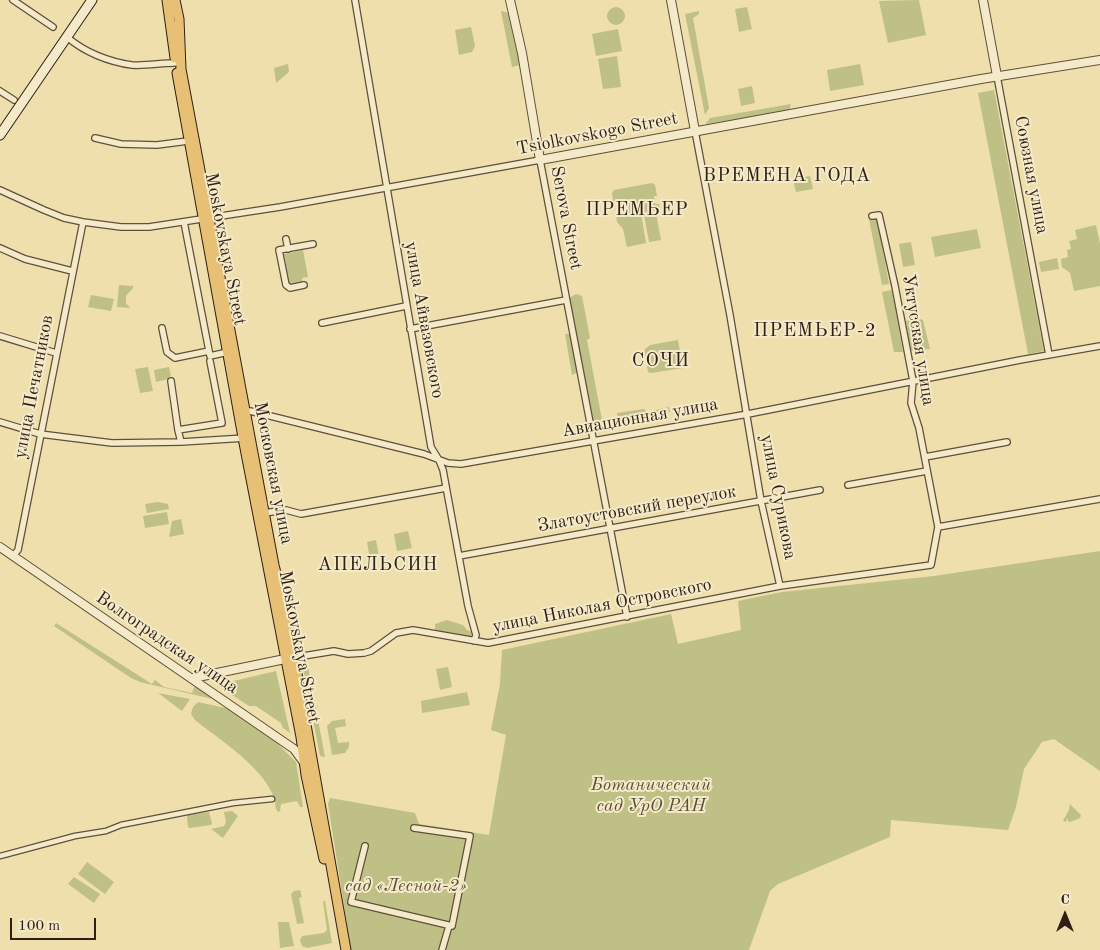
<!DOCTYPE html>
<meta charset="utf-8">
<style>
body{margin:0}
#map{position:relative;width:1100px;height:950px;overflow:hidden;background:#eedfac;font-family:"Old Standard TT",serif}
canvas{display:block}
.north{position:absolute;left:1040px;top:890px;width:50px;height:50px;-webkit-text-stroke:4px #f4eac9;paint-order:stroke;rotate:0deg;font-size:14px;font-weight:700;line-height:20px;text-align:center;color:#301f14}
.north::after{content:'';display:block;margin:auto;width:18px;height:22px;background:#301f14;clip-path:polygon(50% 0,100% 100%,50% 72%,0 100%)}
.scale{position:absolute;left:10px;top:918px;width:86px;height:22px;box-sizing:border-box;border:2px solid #301f14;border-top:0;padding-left:6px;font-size:15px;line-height:18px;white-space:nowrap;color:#301f14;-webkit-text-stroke:4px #f4eac9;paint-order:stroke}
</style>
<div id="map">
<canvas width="1100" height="950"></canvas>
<div class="north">С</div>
<div class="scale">100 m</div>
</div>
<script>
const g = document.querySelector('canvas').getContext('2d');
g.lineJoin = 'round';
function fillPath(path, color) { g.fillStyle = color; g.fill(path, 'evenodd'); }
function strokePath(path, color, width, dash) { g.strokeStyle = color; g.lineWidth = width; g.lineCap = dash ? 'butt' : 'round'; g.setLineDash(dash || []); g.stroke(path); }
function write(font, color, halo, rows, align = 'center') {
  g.font = font + ' "Old Standard TT",serif'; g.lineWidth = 4; g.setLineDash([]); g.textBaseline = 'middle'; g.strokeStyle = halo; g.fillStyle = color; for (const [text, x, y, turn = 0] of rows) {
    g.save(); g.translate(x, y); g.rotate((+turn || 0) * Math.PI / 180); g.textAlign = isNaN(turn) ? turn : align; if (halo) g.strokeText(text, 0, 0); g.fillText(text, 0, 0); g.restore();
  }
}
const green = new Path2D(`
 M919,0L926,35L888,43L879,1Z
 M747,7L752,29L739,32L735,9Z
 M607 16a9 9 0 1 1 18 0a9 9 0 1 1-18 0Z
 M501,11L509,13L520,65L512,67Z
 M699,11V14L693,18L709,108L705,115L685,14Z
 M471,27L475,46L472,52L459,55L455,30Z
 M618,29L622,51L596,56L592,34Z
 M617,56L621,87L603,89L598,59Z
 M288,64L289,72L276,83L274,68Z
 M860,64L864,85L830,91L827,70Z
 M752,86L755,103L741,106L738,89Z
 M994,90L1044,351L1028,354L978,93Z
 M791,104L789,110L707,124L706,123L710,118Z
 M810,176L813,189L796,192L793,179Z
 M652,183L655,185L657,196H654L655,204H659L660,210L641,213L646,243L627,247L623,229L617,222L616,213L621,212L619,202H613L612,193L614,190Z
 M656,213L661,240L649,242L644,215Z
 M869,219H876L878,223L889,284L882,285Z
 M1096,225L1100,244V286L1074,291L1070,273L1062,267L1061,259L1068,257L1067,250L1071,249L1069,241L1077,239L1075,230Z
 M977,229L981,248L935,257L931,237Z
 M911,242L915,265L903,267L899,244Z
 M303,250L308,277L302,278L303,284L290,286L284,254Z
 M1057,258L1059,269L1041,272L1039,262Z
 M119,285L133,286V288L126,296V303L130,308L117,307Z
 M892,290L903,352H894L882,292Z
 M576,294L582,296L590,338L587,340L602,420L613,418V421L594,425L569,298Z
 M91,295L114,299L111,311L88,307Z
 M916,318L923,320L930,349L910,351L906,321Z
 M565,334H570L578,372L572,375Z
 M678,340L683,368L651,373L648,372L644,350L650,345Z
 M148,367L153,391L140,393L135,369Z
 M169,367L171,376L169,377L168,379L156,382L154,370Z
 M669,407L670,412L619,421L617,413L644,409L647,412Z
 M158,502L168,504L169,509L147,513L145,504Z
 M167,512L169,524L145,528L143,516Z
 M181,519L184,534L169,537L172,521Z
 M408,531L412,548L397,551L394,534Z
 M376,540L379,557L370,559L367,542Z
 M1100,551V771L1054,739L1042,742L1024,769L1016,807L1008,830L891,820L890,837L778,884L770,891L749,950H351L328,804L330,798L415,813L419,824L489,835L506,735L491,730L500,684L502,650L671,614L678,644L741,630L738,601L782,592L934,576Z
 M447,620L463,625L467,630L472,632L471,636L464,637L435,631V624Z
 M56,623L152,684L155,680L164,687L192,693L195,685L221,701L140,682L131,678L54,626Z
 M308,667L325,757L320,756L303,668Z
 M448,667L452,687L440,690L436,669Z
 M276,671L290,733L283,728L281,723L256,706H249L217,685Z
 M467,692L470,705L422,713L421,701Z
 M158,693L190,699L182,711Z
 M198,702L230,709L266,732L296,762L303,807H300L297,801L281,804L280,811L278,812L276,809C276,775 220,740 195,720L191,714L193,707Z
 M345,719L346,726L335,728L338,743L349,742V747L345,753L332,755L327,726L332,721Z
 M1070,804L1081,815L1080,818L1070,822L1068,821L1067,818L1066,822L1063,821L1069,810Z
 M232,811L238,816L223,838L211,829L224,826L226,822L224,812Z
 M209,812L212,823L211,825L190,828L188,827L187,817L188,815Z
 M87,862L114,882L105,894L78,874Z
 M74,877L100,894L94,903L68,884Z
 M300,890L302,897L299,898L304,923L297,924L291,894L294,891Z
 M323,901H325L332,943L307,948L302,946L300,940L302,936L324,933L327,930Z
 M278,922H289L294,946L280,948Z`);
const pedestrian = new Path2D(`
 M0,856L75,836L106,831L121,825L233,803L272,799`);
const minor = new Path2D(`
 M13,0L53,27
 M355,0L431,447L439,460L443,470L468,606L476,635L474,641
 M67,37C84,52 109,62 132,65C146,66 161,63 175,63
 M997,76L1049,355
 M0,91L14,100
 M695,131L730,315L761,501L780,586
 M95,138L121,144L157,145L188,141
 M0,190L44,210L64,218L83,222L121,227H149L280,207L540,160L627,617
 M184,222L210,356L228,352
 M286,239L288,249
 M0,248L25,259L72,271
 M304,285L290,288L286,285L279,250L313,244
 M322,323L406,306
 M162,328L167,352L175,358L209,351
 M410,329L566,300
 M0,336L56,353
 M171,381L178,430
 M243,414L250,411L424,454L448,463L461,464L748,414L1020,360L1100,346
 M0,422L40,434L112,443L181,442L245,438
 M181,442L178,430L222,423L210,361
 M925,457L1007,442
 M848,485L927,471
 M264,513L286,510L301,514L446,488
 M938,527L1100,499
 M13,556L18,550L83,222
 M459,556L820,490
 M291,658L334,651L348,654L364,653L371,651L396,633L413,630L488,643L780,586L931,565L938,527L919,428L911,403L913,381L895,286L879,215L872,216
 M365,846L351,902L452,926L470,836L414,828
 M442,950L449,926`);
const tertiary = new Path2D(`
 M510,0L522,53L540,160L981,79L1100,60
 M671,0L695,131
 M983,0L997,76
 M0,547L294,749L305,764
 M193,678L285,659`);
const secondary = new Path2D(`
 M0,135L92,0`);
const primary = new Path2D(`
 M167,0L175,58
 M175,0L179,19L181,69L274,565L286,612L346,950
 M177,73L244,443L301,737L306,775L324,859`);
const streetNames = [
 ["Tsiolkovskogo Street",597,134,-11],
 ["Союзная улица",1031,175,79],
 ["Serova Street",566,218,79],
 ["Moskovskaya Street",225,249,79],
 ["улица Айвазовского",424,320,80],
 ["Уктусская улица",918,340,81],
 ["улица Печатников",34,387,-79],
 ["Авиационная улица",640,418,-10],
 ["Московская улица",273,473,79],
 ["улица Сурикова",778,497,79],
 ["Златоустовский переулок",637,509,-10],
 ["улица Николая Островского",602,606,-11],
 ["Волгоградская улица",167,643,34],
 ["Moskovskaya Street",299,647,79]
];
const parkNames = [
 ["Ботанический",651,785],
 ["сад УрО РАН",651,806],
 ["сад «Лесной-2»",406,886]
];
const neighbourhoodNames = [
 ["ВРЕМЕНА ГОДА",787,176],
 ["ПРЕМЬЕР",637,210],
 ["ПРЕМЬЕР-2",815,331],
 ["СОЧИ",661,361],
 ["АПЕЛЬСИН",378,565]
];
fillPath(green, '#bec086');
strokePath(pedestrian, '#604f3a', 7);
strokePath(minor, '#604f3a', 8);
strokePath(tertiary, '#604f3a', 10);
strokePath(secondary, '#301f14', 11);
strokePath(primary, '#301f14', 11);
strokePath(pedestrian, '#f4eac9', 4.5);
strokePath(minor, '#f4eac9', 5.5);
strokePath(tertiary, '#f4eac9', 8);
strokePath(secondary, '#f4eac9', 9);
strokePath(primary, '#e7c076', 9);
write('18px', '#301f14', '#f4eac9', streetNames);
write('italic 18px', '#5b4f36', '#f4eac9', parkNames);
g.letterSpacing = '1px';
write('19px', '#301f14', '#f4eac9', neighbourhoodNames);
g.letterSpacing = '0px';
</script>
